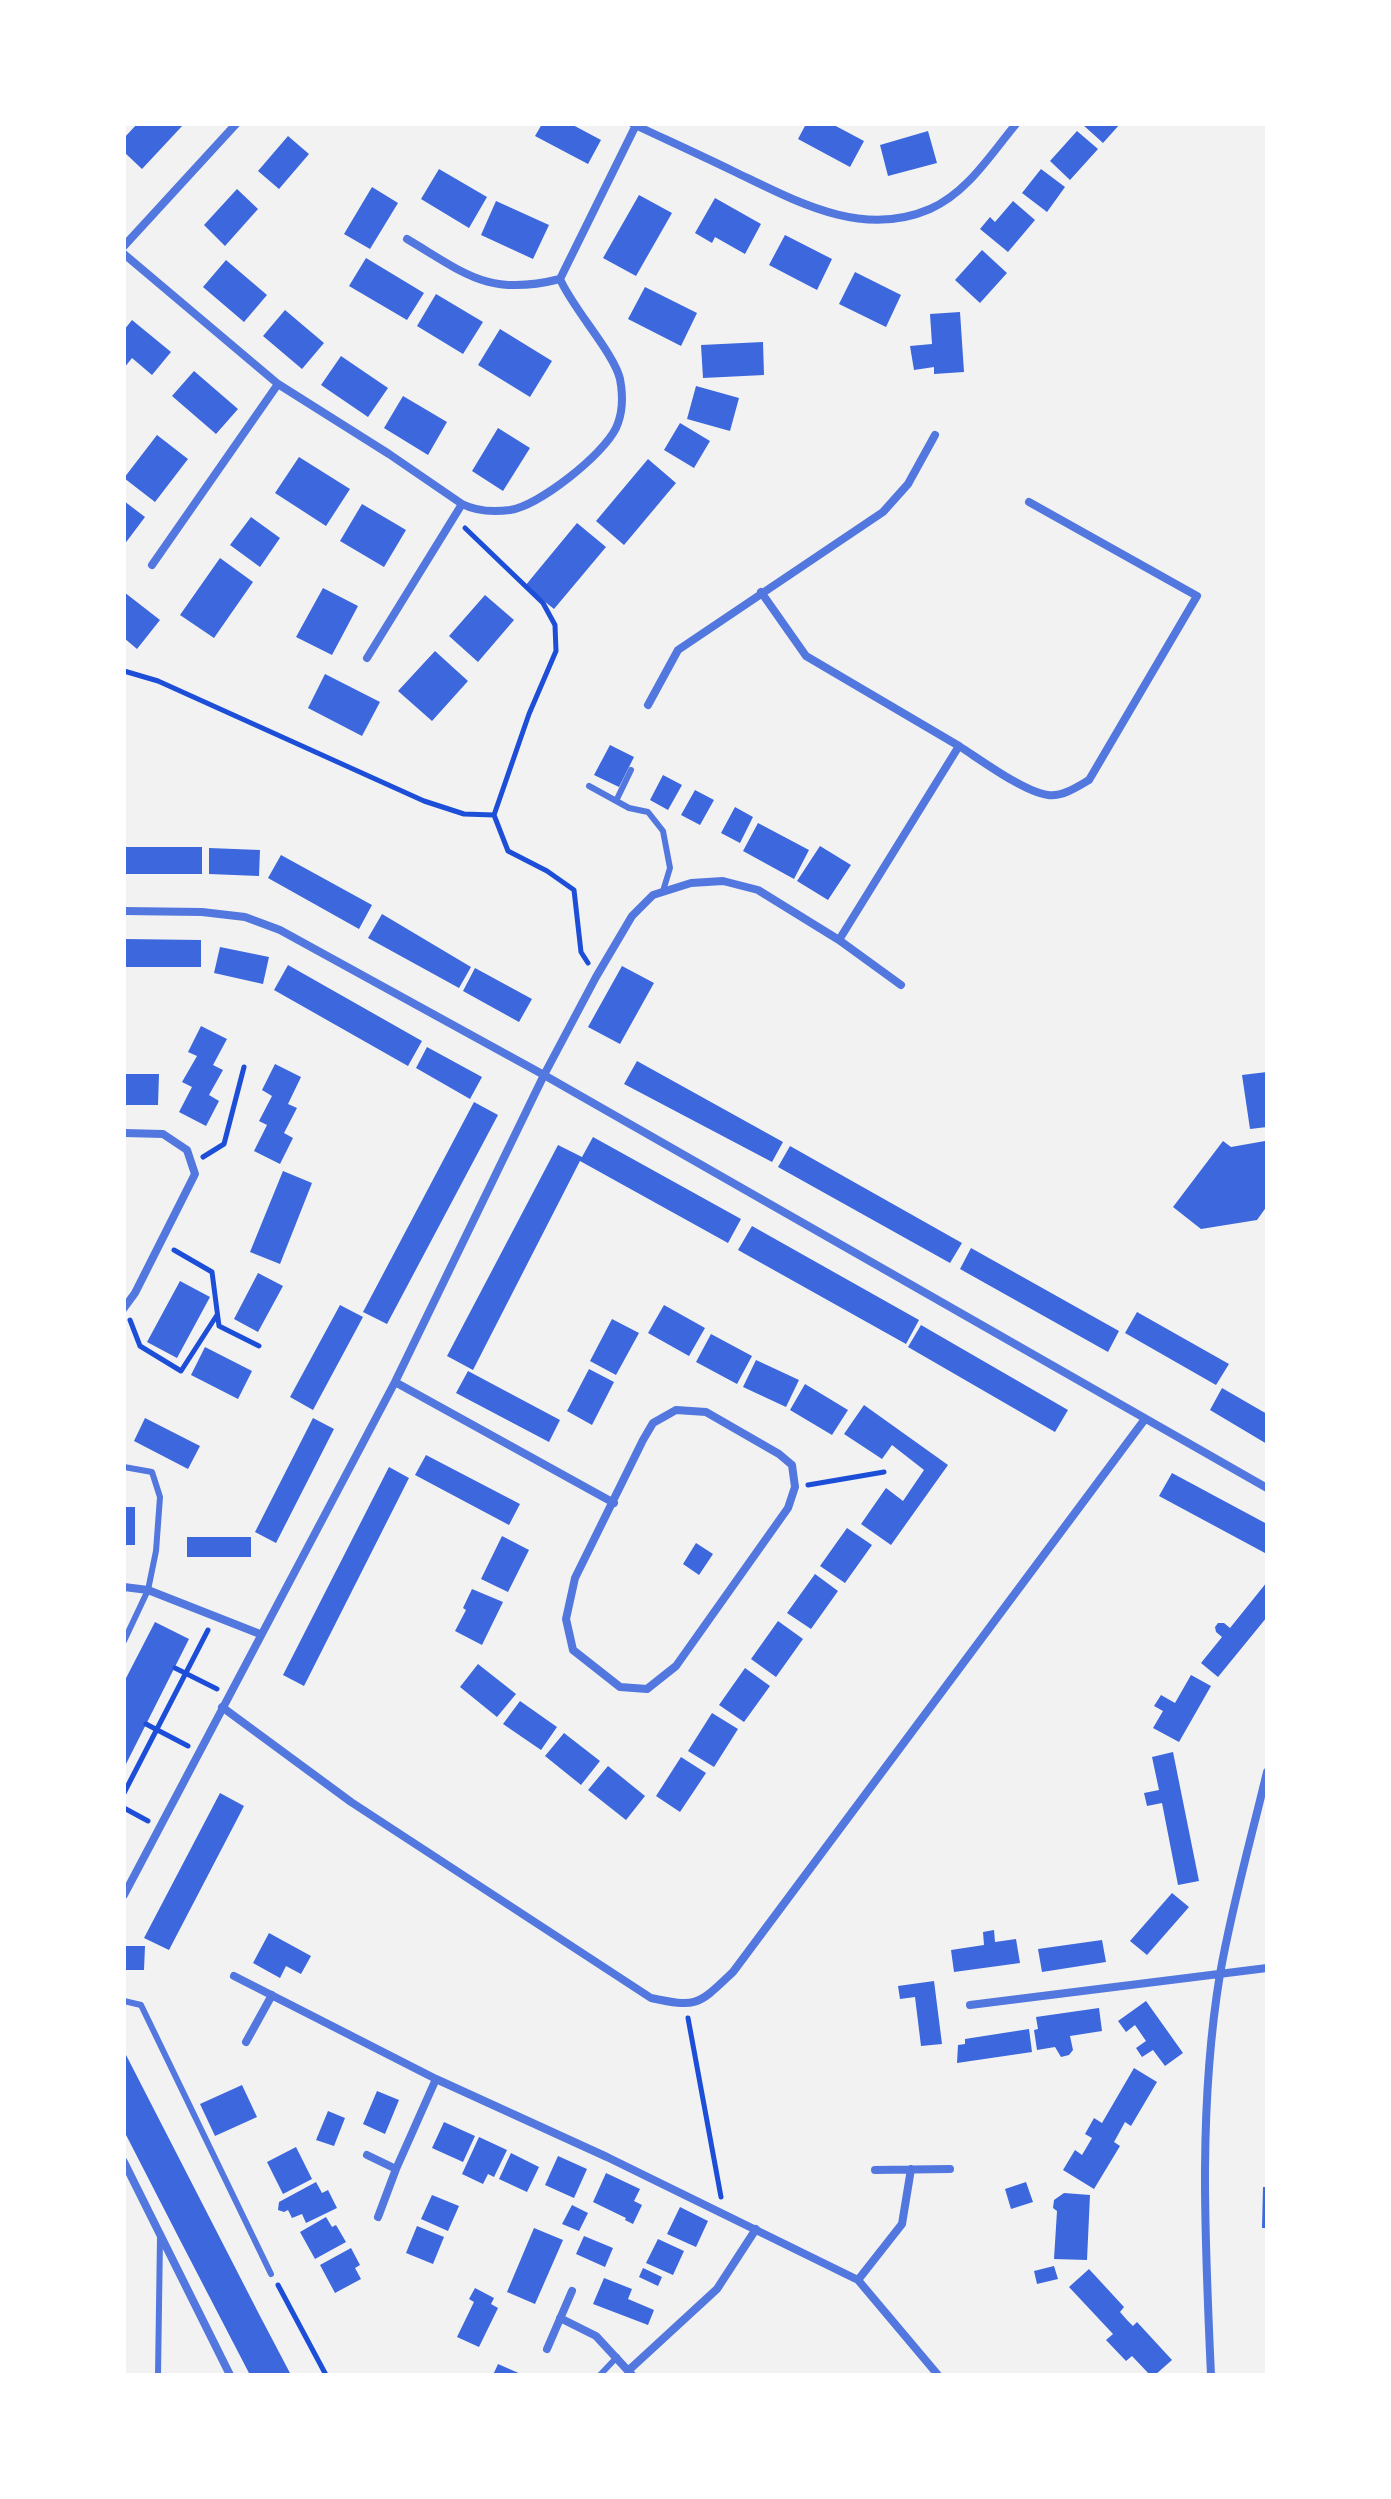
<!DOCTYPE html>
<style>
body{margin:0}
#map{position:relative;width:1391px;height:2499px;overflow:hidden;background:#f2f2f2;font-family:Quicksand,sans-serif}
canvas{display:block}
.frame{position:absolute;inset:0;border:126px solid #fff;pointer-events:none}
</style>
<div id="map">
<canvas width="1391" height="2499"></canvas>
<div class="frame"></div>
</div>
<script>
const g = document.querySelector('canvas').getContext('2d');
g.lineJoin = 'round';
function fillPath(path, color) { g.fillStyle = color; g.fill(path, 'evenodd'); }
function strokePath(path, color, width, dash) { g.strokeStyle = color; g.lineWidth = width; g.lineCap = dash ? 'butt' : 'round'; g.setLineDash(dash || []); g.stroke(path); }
const building = new Path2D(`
 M137,124H184L142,169L124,152V138Z
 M542,124H571L601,140L588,164L535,136Z
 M806,124H832L864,141L850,167L798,139Z
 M1082,124H1120L1103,143Z
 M928,131L937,163L888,176L880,145Z
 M1077,131L1098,149L1070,180L1050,161Z
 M288,136L309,154L279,189L258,171Z
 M439,169L487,197L469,228L421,199Z
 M1041,169L1065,187L1047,212L1022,193Z
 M372,187L398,203L370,249L344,234Z
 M237,189L258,209L225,246L204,225Z
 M639,195L672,213L636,276L603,258Z
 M715,198L761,224L745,254L715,237L712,243L695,233Z
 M496,201L549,225L533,259L481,235Z
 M1013,201L1035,220L1008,252L980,229L990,217L995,222Z
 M785,235L832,259L817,290L769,265Z
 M982,250L1007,273L980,303L955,280Z
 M366,258L424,293L407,320L349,286Z
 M226,260L267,295L244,322L203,287Z
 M855,272L901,295L886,327L839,304Z
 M645,287L697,313L681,346L628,319Z
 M436,294L483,322L463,354L417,326Z
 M285,310L324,343L302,369L263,336Z
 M960,312L964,372L934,374V367L914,370L910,346L932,344L930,314Z
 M132,320L171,352L152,375L132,358L124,368V330Z
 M500,329L552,361L530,397L478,365Z
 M763,342L764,375L703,378L701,345Z
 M341,356L388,388L368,417L321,385Z
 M194,371L238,409L216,434L172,396Z
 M696,386L739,398L730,431L687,419Z
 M403,396L447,422L428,455L384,428Z
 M680,423L710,441L694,468L664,450Z
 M498,428L530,448L503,491L472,471Z
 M157,435L188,459L155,502L124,478Z
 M299,457L350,489L326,526L275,493Z
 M648,459L676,483L624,545L596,521Z
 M124,501L145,517L124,545Z
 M362,504L406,530L384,567L340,541Z
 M251,517L280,538L260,567L230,545Z
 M577,523L606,547L554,609L525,586Z
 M220,558L253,582L214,638L180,615Z
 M323,588L358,606L332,655L296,637Z
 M124,592L160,620L137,649L124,638Z
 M485,595L514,620L478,662L449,636Z
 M435,651L468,681L432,721L398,691Z
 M325,674L380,702L362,736L308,708Z
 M610,745L634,757L619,787L594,775Z
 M663,775L682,785L668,810L650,800Z
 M695,790L714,800L700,825L681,815Z
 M735,807L753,817L740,843L721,833Z
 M758,823L809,850L794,879L743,851Z
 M820,846L851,865L828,900L797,881Z
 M124,847H202V874H124Z
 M209,848L260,850L259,876L209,874Z
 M281,855L372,905L359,929L268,878Z
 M382,914L471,967L459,988L368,938Z
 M124,939L201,940V967H124Z
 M220,947L269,957L263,984L214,973Z
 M288,965L422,1041L408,1066L274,990Z
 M622,966L654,983L620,1044L588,1027Z
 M475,968L532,999L519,1022L463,991Z
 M201,1026L227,1039L213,1065L223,1070L209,1095L219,1101L206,1126L179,1112L192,1087L182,1082L197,1056L188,1052Z
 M427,1047L482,1077L470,1099L416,1068Z
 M637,1061L783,1142L772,1162L624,1084Z
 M275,1064L301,1077L288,1104L297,1108L284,1133L293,1138L280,1164L254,1151L267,1125L259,1121L272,1096L262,1090Z
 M1267,1072V1127L1250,1129L1242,1075Z
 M124,1074H159L158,1105H124Z
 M474,1102L498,1115L387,1324L363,1312Z
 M593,1137L741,1219L728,1243L580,1161L473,1370L447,1356L558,1145L582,1157Z
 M1223,1141L1231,1147L1265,1141L1267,1206L1257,1220L1201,1229L1173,1207Z
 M790,1146L962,1243L950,1263L778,1167Z
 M283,1171L312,1183L280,1264L250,1252Z
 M752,1226L919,1320L906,1344L738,1250Z
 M971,1248L1119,1331L1108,1352L960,1269Z
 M258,1273L283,1286L258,1332L234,1319Z
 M180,1281L210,1297L177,1358L147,1342Z
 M340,1305L363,1317L313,1410L290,1397Z
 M664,1305L705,1328L689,1356L648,1333Z
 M1137,1312L1229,1364L1216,1385L1125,1333Z
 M612,1319L639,1333L616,1375L590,1361Z
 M921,1325L1068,1410L1055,1432L908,1347Z
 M711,1334L752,1356L737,1384L696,1362Z
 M205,1347L252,1371L238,1399L191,1375Z
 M756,1360L799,1380L786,1407L743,1387Z
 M589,1369L614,1382L592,1425L567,1411Z
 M468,1371L560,1420L549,1442L456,1393Z
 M805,1384L848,1410L832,1435L790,1410Z
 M1222,1388L1267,1414V1444L1210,1410Z
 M864,1405L948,1465L891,1545L861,1524L886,1488L903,1501L924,1470L892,1445L882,1459L844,1434Z
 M145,1418L200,1446L188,1469L134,1441Z
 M313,1418L334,1429L276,1543L255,1532Z
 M426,1455L520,1504L509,1525L415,1475Z
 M389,1467L409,1478L304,1686L283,1675Z
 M1172,1473L1267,1524L1265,1553L1159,1496Z
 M124,1507H135V1545H124Z
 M847,1528L872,1545L845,1583L820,1566Z
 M502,1536L529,1550L508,1592L481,1579Z
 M187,1537H251V1557H187Z
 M696,1543L713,1554L699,1575L683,1564Z
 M815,1574L838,1591L811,1629L787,1613Z
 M1267,1582V1617L1218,1677L1201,1663L1222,1637L1216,1632L1215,1627L1218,1623H1224L1230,1628Z
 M472,1589L503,1602L482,1645L455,1631L466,1610L463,1608Z
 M778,1621L803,1639L776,1677L751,1659Z
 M155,1622L189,1639L124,1768V1682Z
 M478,1664L516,1694L497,1717L460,1687Z
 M745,1668L770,1686L744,1722L719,1705Z
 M1191,1675L1211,1686L1179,1742L1153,1728L1163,1711L1154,1706L1161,1695L1175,1703Z
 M520,1701L557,1727L541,1750L503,1724Z
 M712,1713L738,1729L714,1767L688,1751Z
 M564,1733L600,1761L581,1785L545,1756Z
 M1173,1752L1199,1881L1178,1885L1162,1803L1147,1806L1144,1793L1159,1790L1152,1757Z
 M681,1757L706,1773L680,1812L656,1796Z
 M608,1766L645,1796L626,1820L588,1790Z
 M220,1793L244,1806L169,1950L144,1938Z
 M1172,1893L1189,1907L1147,1955L1130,1941Z
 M994,1930L995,1942L1016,1939L1020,1963L954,1972L951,1950L984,1945L983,1932Z
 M269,1933L311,1956L301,1974L286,1966L280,1978L253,1963Z
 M1102,1940L1106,1962L1042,1972L1038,1949Z
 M124,1946H145L144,1970H124Z
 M934,1981L942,2044L921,2046L915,1997L900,1999L898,1986Z
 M1146,2001L1183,2053L1165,2066L1153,2050L1142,2057L1136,2048L1146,2041L1135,2025L1126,2032L1118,2021Z
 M1099,2008L1102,2031L1070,2036L1073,2050L1069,2055L1061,2057L1055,2047L1037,2050L1034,2030L1038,2029L1036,2017Z
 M1029,2029L1032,2052L957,2063L958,2045L965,2044V2039Z
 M124,2051L260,2316L291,2375H250L181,2242L124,2131Z
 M1134,2068L1157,2082L1131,2126L1125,2122L1119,2133L1114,2142L1120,2146L1094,2189L1063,2170L1075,2150L1082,2155L1092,2138L1085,2134L1094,2118L1102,2123Z
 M242,2085L257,2117L215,2136L200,2104Z
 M377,2091L399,2100L385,2134L363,2124Z
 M328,2111L345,2118L334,2146L316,2140Z
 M444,2122L475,2136L463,2162L432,2148Z
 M479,2137L507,2150L494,2177L488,2174L483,2184L462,2174Z
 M296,2147L312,2179L283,2194L267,2162Z
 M511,2153L539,2167L527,2192L499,2179Z
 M558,2156L587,2169L574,2198L545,2185Z
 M606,2173L640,2189L634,2201L642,2205L633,2224L625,2220L626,2218L593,2202Z
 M316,2182L322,2193L328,2190L337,2208L306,2223L302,2214L292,2218L288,2210L284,2212L278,2210L279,2202Z
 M1026,2182L1033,2202L1011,2209L1005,2189Z
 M1263,2187H1267V2228H1262Z
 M1064,2193L1090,2195L1087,2260L1054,2259L1057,2211L1053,2208L1054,2200Z
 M432,2195L459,2206L448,2231L421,2219Z
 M572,2205L588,2213L579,2231L562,2224Z
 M680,2207L708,2221L696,2247L667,2234Z
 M326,2217L332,2227L336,2225L346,2242L315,2259L300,2232Z
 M417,2226L444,2237L433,2264L406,2253Z
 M534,2228L563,2240L535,2304L507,2292Z
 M584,2236L613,2248L605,2267L576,2254Z
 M658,2239L684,2251L673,2275L646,2263Z
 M351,2248L360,2265L355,2268L361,2279L335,2293L320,2265Z
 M1054,2266L1058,2279L1037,2284L1034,2271Z
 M643,2268L662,2277L658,2286L639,2277Z
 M1089,2269L1124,2307L1120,2312L1127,2320L1133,2326L1137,2322L1172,2360L1155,2375H1150L1132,2356L1126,2361L1106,2340L1113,2334L1069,2287Z
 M604,2278L632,2289L628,2299L654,2310L648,2325L593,2304Z
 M475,2288L494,2298L491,2304L498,2308L479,2347L457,2337L474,2302L469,2299Z
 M498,2364L523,2375H493Z`);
const path = new Path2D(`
 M465,528L543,603L555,625L556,651L529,714L494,815L508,851L547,871L574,890L581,952L588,963
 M124,671L158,681L424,801L464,814L494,815
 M203,1157L224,1144L244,1067
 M174,1250L212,1272L219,1326L259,1346
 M130,1320L140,1346L181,1371L217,1315
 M808,1485L884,1472
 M175,1668L217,1689
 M146,1724L188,1746
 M124,1793L208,1630
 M124,1808L148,1821
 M688,2018L721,2197
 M278,2285L326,2375`);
const service = new Path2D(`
 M589,786L629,808L648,812L663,831L670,868L663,891
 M616,801L631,770
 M124,1467L152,1472L160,1497L156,1551L148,1590L124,1641
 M124,2001L141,2005L271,2274
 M158,2375L160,2237
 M600,2375L617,2357`);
const minor = new Path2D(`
 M633,124C667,140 700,155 733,171C794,200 861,239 930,209C967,193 991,154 1016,124
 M407,239C466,274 488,297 560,279
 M124,246L236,124
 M124,254L278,384L389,454L462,504C476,511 495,512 510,510C540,505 603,455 616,428C623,413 623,395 620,379C614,353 573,309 560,279L636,125
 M152,565L278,384
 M761,592L806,656L959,746L839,940
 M367,658L462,504
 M648,705L678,650L883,512L908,484L935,435
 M959,746C981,760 1024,792 1048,795C1062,797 1077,787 1089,780L1197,596L1029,502
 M124,911L202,912L245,917L280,930L544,1075L1267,1488
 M124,1133L163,1134L187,1150L195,1174L135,1293L124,1308
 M395,1382L614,1503
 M676,1410L706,1412L779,1454L792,1465L795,1487L788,1508L676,1666L647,1689L620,1687L573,1650L566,1619L575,1578L643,1440L653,1423Z
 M124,1587L148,1590L260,1634
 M222,1707L351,1802L651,1998C698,2008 698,2005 733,1972L1145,1419
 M124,1895L395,1382L544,1075L596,977L632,916L653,895L691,883L723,881L758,890L839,940L901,985
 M234,1976L436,2079L607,2157L858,2280L938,2375
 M970,2005L1267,1968
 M246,2042L272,1995
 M367,2155L396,2169
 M124,2162L230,2375
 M875,2170L950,2169
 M378,2217L396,2169L436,2079
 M858,2280L902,2224L911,2169
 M560,2318L596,2336L632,2375
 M547,2349L572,2291
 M629,2370L717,2289L756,2229
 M1211,2375C1205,2241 1198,2107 1220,1974C1232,1906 1251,1839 1267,1772`);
fillPath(building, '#3d67dc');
strokePath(path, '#1d4ed8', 5);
strokePath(service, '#5277de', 6);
strokePath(minor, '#5277de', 8);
</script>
